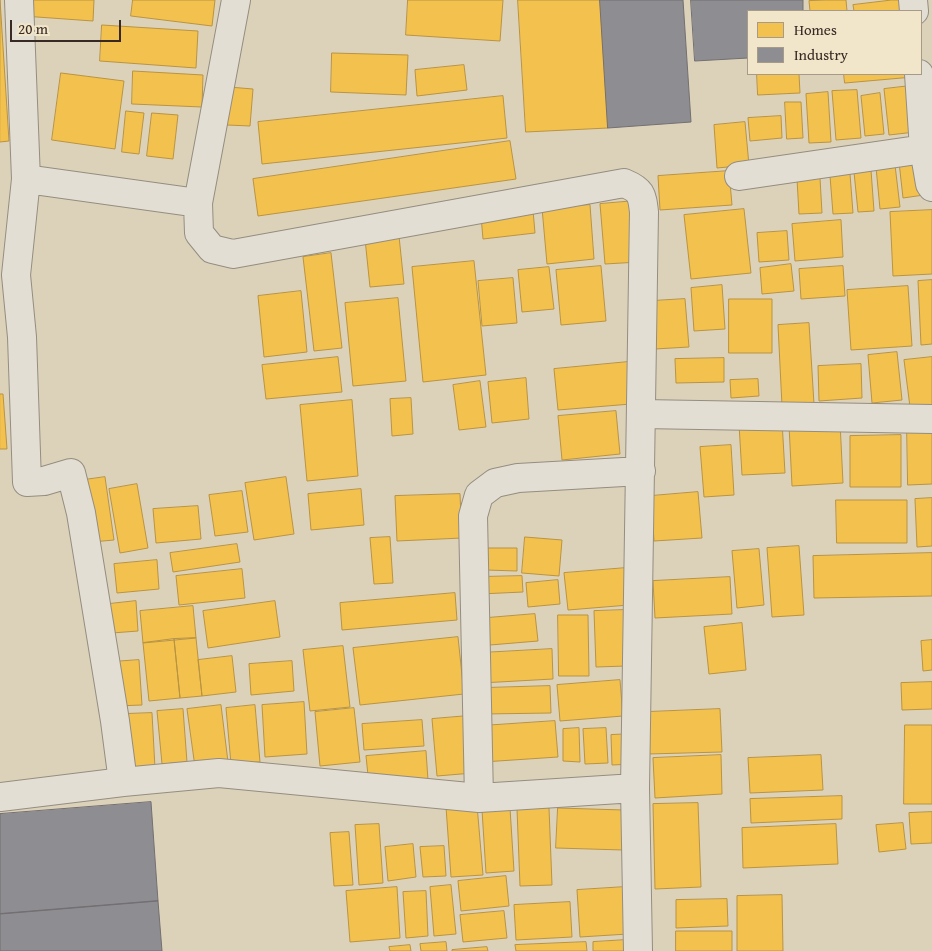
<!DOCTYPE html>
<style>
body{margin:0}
#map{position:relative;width:932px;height:951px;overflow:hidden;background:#dcd2ba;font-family:"Gentium Book Plus",serif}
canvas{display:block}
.legend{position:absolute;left:747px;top:10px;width:175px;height:65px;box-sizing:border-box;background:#f1e6ca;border:1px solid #a79a88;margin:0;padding:6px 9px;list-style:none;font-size:15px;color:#382924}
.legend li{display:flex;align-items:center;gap:10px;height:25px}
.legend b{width:25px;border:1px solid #a79a88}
.scale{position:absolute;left:10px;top:20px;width:111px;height:22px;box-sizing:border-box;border:2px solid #382924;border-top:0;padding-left:6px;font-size:15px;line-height:18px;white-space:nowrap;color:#382924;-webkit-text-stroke:4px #f1e6ca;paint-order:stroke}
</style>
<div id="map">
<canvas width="932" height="951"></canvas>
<ul class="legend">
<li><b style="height:14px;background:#f2c14e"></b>Homes</li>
<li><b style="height:14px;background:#8d8d92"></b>Industry</li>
</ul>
<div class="scale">20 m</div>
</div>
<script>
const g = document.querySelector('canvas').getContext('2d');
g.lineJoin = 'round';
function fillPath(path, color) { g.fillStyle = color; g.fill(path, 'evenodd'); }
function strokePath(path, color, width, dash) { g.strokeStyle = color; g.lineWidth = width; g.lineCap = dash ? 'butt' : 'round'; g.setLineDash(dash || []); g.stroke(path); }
const homes = new Path2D(`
 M0,0L9,141L0,142Z
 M24,0H94L93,21L23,16Z
 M133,0H215L212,26L131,16Z
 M408,0H503L500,41L406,35Z
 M518,0H600L608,128L526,132Z
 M826,0H846L847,11H810L809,1Z
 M892,0H906L907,11H854L853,5Z
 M102,25L198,31L196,68L100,61Z
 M332,53L408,55L406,95L331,92Z
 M464,65L467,90L417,96L415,70Z
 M133,71L203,75L202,107L132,104Z
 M61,73L124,81L115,149L52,140Z
 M757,74H799L800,93L758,95Z
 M844,74H913V77L845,83Z
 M910,86L915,132L889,135L884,89Z
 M229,87L253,89L250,126L227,125Z
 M857,90L861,138L836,140L832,91Z
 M828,92L831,142L809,143L806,94Z
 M880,93L884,134L865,136L861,96Z
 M503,96L507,138L262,164L258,122Z
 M785,102H801L803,138L787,139Z
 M126,111L144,113L139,154L122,152Z
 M152,113L178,115L173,159L147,156Z
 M781,116L782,138L750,141L748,118Z
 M745,122L749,165L717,168L714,125Z
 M510,141L516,179L258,216L253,179Z
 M920,159L924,195L903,198L899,162Z
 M895,165L900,207L880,209L876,167Z
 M871,170L874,211L858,212L854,172Z
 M729,171L732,205L660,210L658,176Z
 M850,174L853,213L833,214L830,176Z
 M820,178L822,213L799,214L797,179Z
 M635,201L639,262L605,264L600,204Z
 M590,205L594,259L547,264L542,208Z
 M744,209L751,273L691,279L684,215Z
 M533,210L535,233L483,239L481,216Z
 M932,210V274L893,276L890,212Z
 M841,220L843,257L795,261L792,224Z
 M787,231L789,260L759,262L757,233Z
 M399,236L404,284L370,287L365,239Z
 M331,253L342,348L314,351L303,257Z
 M474,261L486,375L423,382L412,267Z
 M791,264L794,291L762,294L760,268Z
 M601,266L606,321L561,325L556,270Z
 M843,266L845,296L801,299L799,269Z
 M549,267L554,309L522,312L518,270Z
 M513,278L517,323L482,326L478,281Z
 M932,280V344L921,345L918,281Z
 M722,285L725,329L694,331L691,288Z
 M908,286L912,346L851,350L847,290Z
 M301,291L307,352L264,357L258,296Z
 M398,298L406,381L353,386L345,303Z
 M685,299L689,347L655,349L652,301Z
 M729,299H772V353H729Z
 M809,323L814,404L782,406L778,325Z
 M897,352L902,400L872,403L868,355Z
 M338,357L342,392L266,399L262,365Z
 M932,357V405L910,407L904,360Z
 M724,358V382L676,383L675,359Z
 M628,362L631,404L558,410L554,369Z
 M861,364L862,398L819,401L818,366Z
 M526,378L529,419L492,423L488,382Z
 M758,379L759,396L731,398L730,380Z
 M480,381L486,427L459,430L453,385Z
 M0,394H3L7,449H0Z
 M411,398L413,434L392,436L390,399Z
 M352,400L358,476L307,481L300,405Z
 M616,411L620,454L562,460L558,416Z
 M782,421L785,473L742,475L739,424Z
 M840,422L843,483L792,486L789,425Z
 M907,427H932V484L908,485Z
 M901,435V487H850V436Z
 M731,445L734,495L704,497L700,447Z
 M105,477L114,540L92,542L84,480Z
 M286,477L294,534L254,540L245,483Z
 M137,484L148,548L120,553L109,489Z
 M361,489L364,525L311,530L308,494Z
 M242,491L248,532L215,536L209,495Z
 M698,492L702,538L654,541L651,496Z
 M460,494L462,538L397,541L395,496Z
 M932,498V546L917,547L915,499Z
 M836,500H907V543H837Z
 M198,506L201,539L156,543L153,509Z
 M390,537L393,583L374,584L370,538Z
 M525,537L562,540L559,576L522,573Z
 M237,544L240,562L173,572L170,553Z
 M799,546L804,615L772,617L767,548Z
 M487,548H517V571L486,570Z
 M759,549L764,605L737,608L732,551Z
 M932,553V596L814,598L813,556Z
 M157,560L159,589L117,593L114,564Z
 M626,568L629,605L568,610L564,573Z
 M242,569L245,598L179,605L176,576Z
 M522,576L523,592L480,594V577Z
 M730,577L732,614L655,618L653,581Z
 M558,580L560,604L528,607L526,583Z
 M455,593L457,620L342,630L340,603Z
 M136,601L138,631L112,633L109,604Z
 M275,601L280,637L208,648L203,611Z
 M193,606L196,638L143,643L140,611Z
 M624,610L626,666L596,667L594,611Z
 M535,614L538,641L490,645L487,618Z
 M558,615H588L589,676H559Z
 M742,623L746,670L709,674L704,627Z
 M458,637L464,694L360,705L353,648Z
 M196,638L202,696L180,698L174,639Z
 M174,639L180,698L149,701L143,643Z
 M932,640V670L923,671L921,641Z
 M343,646L350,707L310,711L303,650Z
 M552,649L553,679L481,683L480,653Z
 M232,656L236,692L202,696L198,660Z
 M139,660L142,705L115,706L112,662Z
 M292,661L294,691L251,695L249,664Z
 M620,680L623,716L560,721L557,685Z
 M932,682V709L902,710L901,683Z
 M550,686L551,713L484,714V688Z
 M304,702L307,754L265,757L262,705Z
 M221,705L228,762L195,767L187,709Z
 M255,705L260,762L231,764L226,708Z
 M354,708L360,762L320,766L315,712Z
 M183,709L187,762L162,764L157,711Z
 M720,709L722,752L648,754L647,712Z
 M152,713L155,768L128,769L125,714Z
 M468,716L473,773L437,776L432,719Z
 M422,720L424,746L364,750L362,724Z
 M555,721L558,757L483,762L481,726Z
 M905,725H932V804H904Z
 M579,728L580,762L563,761V729Z
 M606,728L608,763L585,764L583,729Z
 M632,734L633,764L612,765L611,735Z
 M426,751L428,780L369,785L366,756Z
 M721,755L722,794L655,798L653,758Z
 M821,755L823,790L750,793L748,758Z
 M842,796V819L751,823L750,799Z
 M698,803L701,887L655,889L653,804Z
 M477,805L483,875L451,877L446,807Z
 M510,808L514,871L486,873L482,810Z
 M549,808L552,885L520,886L517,809Z
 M558,808L624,810L623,850L556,848Z
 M932,812V843L911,844L909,813Z
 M903,823L906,849L879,852L876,825Z
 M379,824L383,883L359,885L355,825Z
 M836,824L838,864L743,868L742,828Z
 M349,832L353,885L334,886L330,833Z
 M413,844L416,877L388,881L385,847Z
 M444,846L446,876L423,877L420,847Z
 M506,876L509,906L461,911L458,881Z
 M451,885L456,934L434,936L430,887Z
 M397,887L400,938L350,942L346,891Z
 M625,887L628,934L580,937L577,890Z
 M426,891L428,936L406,938L403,892Z
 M782,895L783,951H737V896Z
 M727,899L728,926L676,928V900Z
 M570,902L572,937L516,940L514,905Z
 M504,911L507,938L463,942L460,915Z
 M676,931H732V951H676Z
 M626,940V951H593V942Z
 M446,942L447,951H421L420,944Z
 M586,942L587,951H516L515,945Z
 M410,945L411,951H390L389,947Z
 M487,947L488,951H452V950Z`);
const industry = new Path2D(`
 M600,0H683L691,122L608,128Z
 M691,0H803V11H748V58L695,61Z
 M151,802L158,901L0,914V814Z
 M158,901L162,951H0V914Z`);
const minor = new Path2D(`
 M19,0L26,179L16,275L22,337L27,482L44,481L71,473L81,513L115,721L123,782L219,773L479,798L635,788
 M236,0L198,203L199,233L212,249L233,254L624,183C641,190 642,194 644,212L635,788L638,951
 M913,0L914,11
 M919,74L924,149L930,184L932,187
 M739,176L924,149
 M26,179L198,203
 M642,414L932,419
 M0,797L123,782
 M479,798L473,516L479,495L495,483L518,478L641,471`);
fillPath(homes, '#f2c14e');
strokePath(homes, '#ba9341', 1);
fillPath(industry, '#8d8d92');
strokePath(industry, '#746f71', 1);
strokePath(minor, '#948d80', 30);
strokePath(minor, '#e3ded3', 28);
</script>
